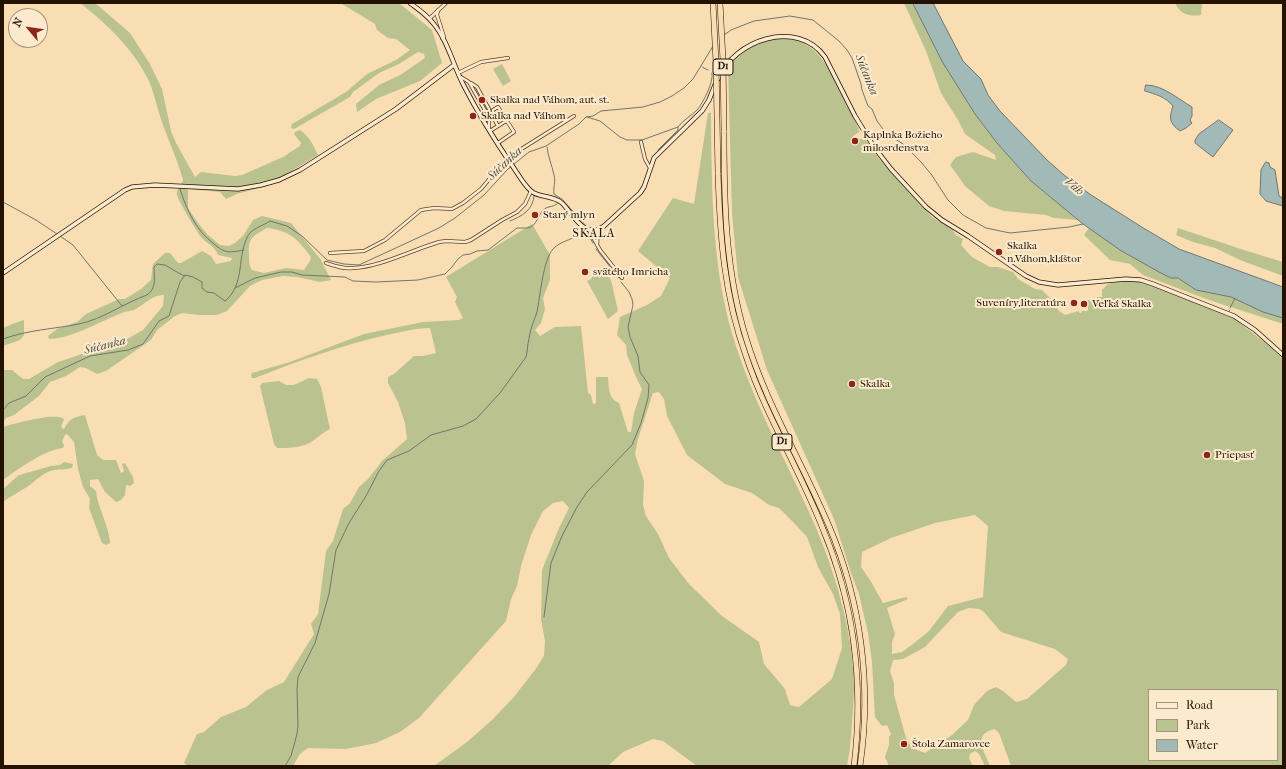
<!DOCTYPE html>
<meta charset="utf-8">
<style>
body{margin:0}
#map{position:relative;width:1286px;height:769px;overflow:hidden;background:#fadeb3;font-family:"IM FELL French Canon",serif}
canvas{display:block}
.frame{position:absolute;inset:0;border:4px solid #251100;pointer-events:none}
.legend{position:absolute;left:1148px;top:689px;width:130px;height:72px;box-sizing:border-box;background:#fceace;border:1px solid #a6937c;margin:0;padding:5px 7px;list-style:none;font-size:12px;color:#251100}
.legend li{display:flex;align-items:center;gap:8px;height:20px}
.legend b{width:20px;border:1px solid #a6937c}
.north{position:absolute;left:8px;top:8px;width:40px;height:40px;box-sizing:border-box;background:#fceace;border:1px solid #a6937c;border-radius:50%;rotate:299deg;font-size:11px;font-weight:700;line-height:16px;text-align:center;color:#251100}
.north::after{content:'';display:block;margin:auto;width:14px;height:18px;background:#8f2418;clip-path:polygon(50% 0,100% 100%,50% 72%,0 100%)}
</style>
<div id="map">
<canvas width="1286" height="769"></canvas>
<div class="frame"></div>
<ul class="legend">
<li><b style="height:5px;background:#fceace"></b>Road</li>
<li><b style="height:11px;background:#bac290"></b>Park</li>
<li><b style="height:11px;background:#a2bab7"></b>Water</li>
</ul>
<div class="north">N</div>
</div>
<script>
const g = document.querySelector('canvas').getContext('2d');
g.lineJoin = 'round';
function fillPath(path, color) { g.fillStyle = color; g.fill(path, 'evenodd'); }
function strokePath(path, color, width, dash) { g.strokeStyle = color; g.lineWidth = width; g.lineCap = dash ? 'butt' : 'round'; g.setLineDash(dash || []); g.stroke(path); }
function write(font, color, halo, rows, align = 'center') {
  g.font = font + ' "IM FELL French Canon",serif'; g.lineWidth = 4; g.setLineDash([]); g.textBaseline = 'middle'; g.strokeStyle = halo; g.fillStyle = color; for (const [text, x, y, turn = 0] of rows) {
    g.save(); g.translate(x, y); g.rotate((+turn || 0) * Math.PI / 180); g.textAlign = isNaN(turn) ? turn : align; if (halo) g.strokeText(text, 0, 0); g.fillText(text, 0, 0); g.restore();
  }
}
const green = new Path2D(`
 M80,3H95L130,33L150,64L162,89L171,131L176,143L195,177L201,172L235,176L242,175L283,157L300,146L301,143L294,134L295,132L300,130C310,137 313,145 318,155L267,186L237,194L226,199L220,192L188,189V208L198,223L208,235L220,245L229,246L235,243L243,236L253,220L262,216L291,223L321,260L331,280L320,282L297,277L283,276L262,280L250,286L227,311L217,315H199L182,313L175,316L157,330L151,340L106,371L97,374L86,368L80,367L66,376L50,382L39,396L14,415L6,418L3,422V370H12L23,379H29L58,362L127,339L143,330L163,306L164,295C153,294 144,305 134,310C130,311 126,311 122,313C98,322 74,338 49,339L48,336L57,329L77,322L86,314L119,299H125L141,289L151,280L153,264L165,253H170L178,263H181L202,251L211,256L216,264L231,261L232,258L218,255C215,246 207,244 201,237C196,230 179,202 177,195C176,190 181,185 183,180C178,161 169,142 162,122C157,108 154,92 148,79C133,49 106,23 80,3ZM267,228C290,231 297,238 311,257L310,261L304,270L286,268L264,273L252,270C249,265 249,261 249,255C248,237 252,237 267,228Z
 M323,3H399L432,30L442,63L420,81L376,99L357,112L356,104L379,85L400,75L425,58L424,54L418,52L399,64L379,73L353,92L350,97L294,129L291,128L292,124L346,92L367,74L396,60L410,50L396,39L388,38L377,30L375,24L342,4Z
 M904,3H913L943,63L975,114L997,143L1031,181L1078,220L1054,218L1046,215L1004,211L989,206L965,186L950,165L956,157L973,152L996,160L995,155L965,134L958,120L941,93L926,51Z
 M1175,3H1202L1201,15C1189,17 1180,14 1175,3Z
 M778,38C821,38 829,71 846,104C850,113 858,122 859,132L853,136L855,141L862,138H865L879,159L932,217L952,229L956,235L963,239L961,245L972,257L990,267H998L1013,272L1018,279L1035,289L1042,290L1050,298L1059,311L1065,315L1079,311V313H1081L1082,311H1088V300L1096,301L1097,297H1102V290L1108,284L1123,281H1140L1235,319L1268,345L1283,359V766H1011L999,733L995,729C972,734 984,751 990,766H985L979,754L975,751L970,754L969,758L973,766H889L885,757L889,745V737L891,734L887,725L882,726L875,717L872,662L868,633L859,594L851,573L834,519L767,370L738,277L732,213L728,67C735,50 762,42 778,38ZM975,515L988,526L983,597L948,606L929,631L913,644L902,652L892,654V642L895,634L887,608L908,599L906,597L883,603L870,580L861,567L862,552L891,538L935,523ZM969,608L979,609L984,612L1001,632L1055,649L1068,659L1066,665L1027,699L1016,702L1003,691L996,687L987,691L974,705L968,720L952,735L925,753L912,748L906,738L894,695V683L890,671L893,660L903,659L925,647L958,612ZM1149,690H1277V760H1149Z
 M502,64L511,81L503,86L493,69Z
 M708,113H711C712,191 711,271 736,346C756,408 788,464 814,523C835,572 852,629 854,681C854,695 853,709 852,722C851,737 850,751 847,766H697L663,741L653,739L623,752L608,766H434L467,742L492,720L513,698L535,670L544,656L545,641L541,619L542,570L559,528L569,508L563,501L553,503L543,511L531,535L521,566L517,586L511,599L506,621L419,718L400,732L376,743L346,749L308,748L300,754L293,766H188L184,763L197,734L204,732L221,717L246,707L267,690L284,682L314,634L311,624L318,614L326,551L333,541L343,509L350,503L359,487L368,479L382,461L407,439L405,423L398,402L388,383V377L394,374L414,356H423L436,353L430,328C415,328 401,332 387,335C342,345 298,361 255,378H252L251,376L252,373L290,362L364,334L423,322L459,320L463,318L455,302L457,297L446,277L532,224L550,255V280L543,298L545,309L541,323L535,330L540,336L555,327L581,326L588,393L591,395L593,404L596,403V377H608C609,388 608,398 619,403L628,432H631L634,413L642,389L636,377L627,355L626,345L617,335L620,317L647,305L661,296L670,278L638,251L673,198L694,204ZM659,392L664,399L667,416L687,455L725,484L752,493L769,505L779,508L794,523L807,537L818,567L833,594L840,614L842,648L832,679L799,707L790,705L785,689L764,664L759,642L722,616L689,584L669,558L658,534L646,516L643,505L644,481L635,454L638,439L653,393Z
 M1089,228L1120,250L1171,278H1178L1196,290L1231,297L1263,312L1283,318V324L1209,300L1143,275L1130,264L1110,260L1084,235Z
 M1178,228L1247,251L1283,262V276L1240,260L1215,248L1193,242L1176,235Z
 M596,270L610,278L612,284L618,311L608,319L587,281L591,279Z
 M24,320V335L20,340L3,346V328L12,324Z
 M309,378L317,379L321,387L330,429C323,432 320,436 314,440C303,448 290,448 277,448L274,444L260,386L262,383L279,381L286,385H294Z
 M85,415L97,455L103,460H116L121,473L124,471L122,464L125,463L133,477L134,483L130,486L126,485L125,495L121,500L116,502L105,492L98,479L90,480V486L96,491C98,509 109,525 110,543L106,545L102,543L89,508L90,499L83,487L78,469L74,442L67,434L65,435L62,441L64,445L63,448C42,451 20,468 3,480V427C14,424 55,412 64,419L61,427L64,429C69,419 73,417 85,415Z
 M64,462L73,464L72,468C65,470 60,469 54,470C43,472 36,481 27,487C19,492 11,496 3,502V489L19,475L51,466L60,465Z`);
const water = new Path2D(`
 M913,3H933L963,61L981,79L988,95L1000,111L1047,160L1064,175L1091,195L1145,229L1179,249L1283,287V318L1263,312L1231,297L1196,290L1178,278H1171L1159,272L1120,250L1083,224L1031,181L997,143L975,114L943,63Z
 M1146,85C1163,85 1178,99 1192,107V116L1190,120L1192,123L1186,128L1180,131C1169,123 1169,118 1173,106C1166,97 1155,94 1145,91Z
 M1219,120L1233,130L1213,157L1195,143V140L1199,134Z
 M1266,162L1269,163L1270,167L1275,170L1279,196L1283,198V206L1266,201L1260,194L1261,170Z`);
const stream = new Path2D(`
 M724,35L731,30L754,21L790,16L813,20L839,41L847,50L852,58L861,84L862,90L868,106L872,109L877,121L883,129L889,135L903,144L921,162L931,174L948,200L963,215L986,228L1010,233L1069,227L1083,224
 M702,67L708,70
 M587,117L600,121L620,137L627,140H642L678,127C683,120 691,116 697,110C703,103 714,82 712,73
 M642,140L645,153
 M547,147C548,157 552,165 554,175C556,182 553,187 554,194L560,198V199
 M658,150L678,130V127
 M180,189C187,211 196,230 214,244C218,247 221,250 225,251C231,253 237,251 244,250
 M561,198L586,226
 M3,202L36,220L57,234
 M510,221C522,216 533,210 534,196
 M587,233L593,243
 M60,236L73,245L122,306
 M596,249L619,278
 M235,288L255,278L281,272H292L302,275L345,277L353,281L376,282L418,280L445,274L452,267L458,259L463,255L470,254L477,251L488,250L517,228C520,228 524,228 527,228C538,227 537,213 546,208C550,206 553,207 557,204
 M1230,308L1235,298
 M1229,311L1230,310
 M3,339C27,330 54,329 79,324C103,319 124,303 147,295C157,288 154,277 154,267L157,264L165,265L184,276
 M3,410L9,403L26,396L45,377L90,356L128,350L143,344L159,321L169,316L180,282L185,275L193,277L202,282V288L207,292L214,293L225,301C246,284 236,255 249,234C254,228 264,225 270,221L287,226L302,236L327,260L344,264L359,265L439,228L455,218L484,195L508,169L529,152L546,146L579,124L586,117L593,116L601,111L643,107L660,102L672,96L684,88L693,79L713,46
 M544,617L551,563L562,536L577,507L587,492L632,445L641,423L648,398L649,385L640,372L638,356L630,337L628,327L633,305L632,299L629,292L621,282
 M285,766L291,756L297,734L298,726L297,689L298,677L315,643L329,594L336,550L349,523L366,496L379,471L387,460L409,451L431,435L463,426L476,419L500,393L526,357C528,350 527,345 529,339C530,329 534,321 537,312C540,297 543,260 553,249C561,240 575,240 584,231`);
const street = new Path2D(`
 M438,10L437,15L444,37L442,38
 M429,19L446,3
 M458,73L481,62L508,58
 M459,76L469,82L487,114L489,118V130
 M471,83L477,87L489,109V112L486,115H480
 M490,131L506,121
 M641,142L645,159L650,168
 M498,143L514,132L498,107L493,110V117L498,126
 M589,230L600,250L622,278
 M597,245L598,230
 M330,253L364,251L385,240L421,210L434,208L452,209L463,203L481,189L507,158L574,116
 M326,263C335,266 343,269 353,268C380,267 412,250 439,242L446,241L465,242L471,240L502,220L517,212L525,204L531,191`);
const secondary = new Path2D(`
 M410,3C418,9 427,15 433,23C448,41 453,65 464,86C478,113 494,139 511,164C517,172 523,184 531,191C539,198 553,195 562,203C574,215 584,240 604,226L640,193L644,187L654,158L702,111L709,100L715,85
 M718,79C734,40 797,18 825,57L855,116L874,147L891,169L926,207L942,220L968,236L1026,276L1039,282L1058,285L1126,279L1141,280L1153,284L1234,316L1255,330L1283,355
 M3,273L125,190L132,187L155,185L238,189L261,185L279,180L300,170L396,109L454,65`);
const highway = new Path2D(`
 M713,3L716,62
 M724,131C724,201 725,270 746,338C766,404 802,462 829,526C861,601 872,685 860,766
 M718,173C720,237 724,295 746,356C766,416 800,470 823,529C855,606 864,683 854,766`);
const highwayBridge = new Path2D(`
 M720,3L723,60L724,131
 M716,62L718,173`);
const markers = [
 [482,100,4,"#8f2418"],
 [473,116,4,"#8f2418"],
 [855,141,4,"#8f2418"],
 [535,215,4,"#8f2418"],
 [999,252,4,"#8f2418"],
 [585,272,4,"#8f2418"],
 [1074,303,4,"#8f2418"],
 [1084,304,4,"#8f2418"],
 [852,384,4,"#8f2418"],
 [1207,455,4,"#8f2418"],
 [904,744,4,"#8f2418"]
];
const shields = [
 [723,67,20],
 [782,442,20]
];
const shieldNames = [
 ["D1",723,67],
 ["D1",782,442]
];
const poiNames = [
 ["Skalka nad Váhom, aut. st.",490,100],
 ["Skalka nad Váhom",481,116],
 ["Kaplnka Božieho",863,135],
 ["milosrdenstva",863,148],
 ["Starý mlyn",543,215],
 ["Skalka",1007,246],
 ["n.Váhom,kláštor",1007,259],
 ["svätého Imricha",593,272],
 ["Suveníry,literatúra",1066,303,"right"],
 ["Veľká Skalka",1092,304],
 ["Skalka",860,384],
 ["Priepasť",1215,455],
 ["Štola Zamarovce",912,744]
];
const waterNames = [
 ["Súčanka",866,75,68],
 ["Súčanka",505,164,-43],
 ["Váh",1074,187,39],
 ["Súčanka",105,346,-14]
];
const neighbourhoodNames = [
 ["SKALA",594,234]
];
fillPath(green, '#bac290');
fillPath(water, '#a2bab7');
strokePath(water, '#70766e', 1);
strokePath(stream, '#70766e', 1);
strokePath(street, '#5a442d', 4);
strokePath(secondary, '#251100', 5);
strokePath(highway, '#251100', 6);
strokePath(street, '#fceace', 2.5);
strokePath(secondary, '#fceace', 3.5);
strokePath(highway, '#fadeb3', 5);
strokePath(highwayBridge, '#251100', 6, []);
strokePath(highwayBridge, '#fadeb3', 5);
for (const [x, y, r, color] of markers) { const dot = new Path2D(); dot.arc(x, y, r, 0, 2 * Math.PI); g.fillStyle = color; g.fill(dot); strokePath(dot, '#fceace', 1.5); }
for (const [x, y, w] of shields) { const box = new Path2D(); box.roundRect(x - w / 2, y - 8, w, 16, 3); g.fillStyle = '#fceace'; g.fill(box); strokePath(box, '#251100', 1); }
write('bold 10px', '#251100', null, shieldNames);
write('11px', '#251100', '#fceace', poiNames, 'left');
write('italic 12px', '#514c40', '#fceace', waterNames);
g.letterSpacing = '1px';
write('12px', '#251100', '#fceace', neighbourhoodNames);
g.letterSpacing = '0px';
</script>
